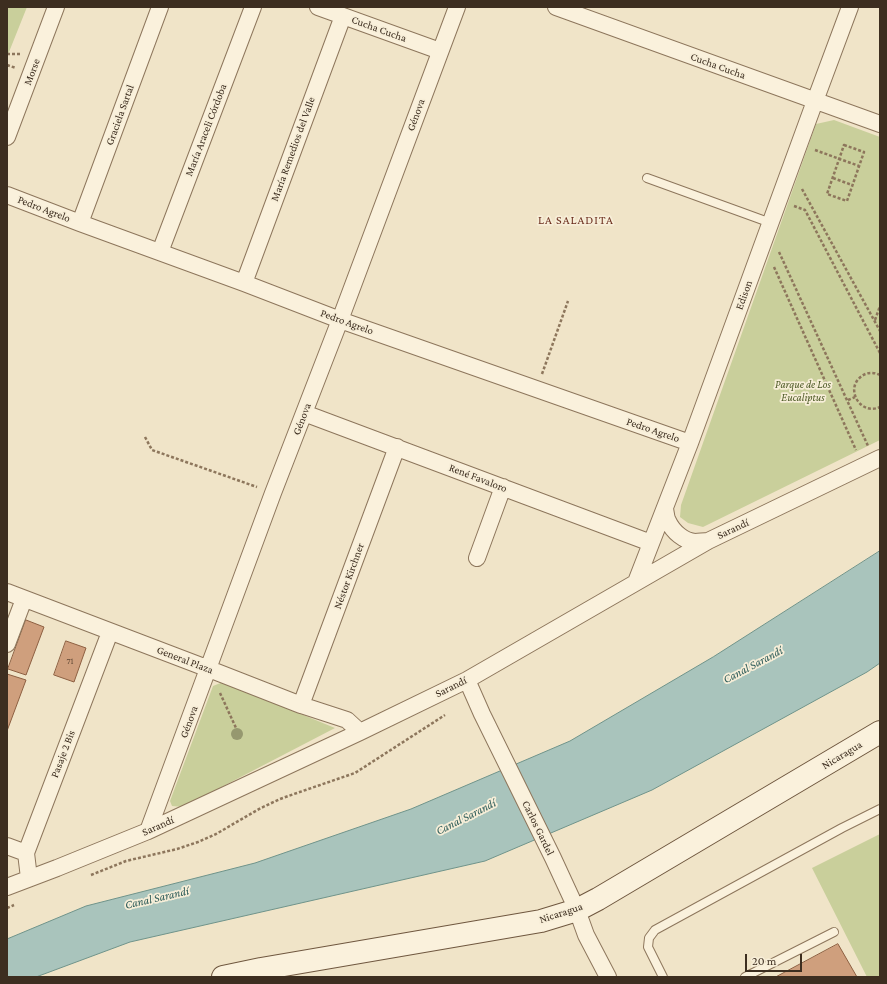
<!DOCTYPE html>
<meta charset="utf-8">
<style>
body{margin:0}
#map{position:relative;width:887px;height:984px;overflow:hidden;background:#f0e4c8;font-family:"Crimson Pro",serif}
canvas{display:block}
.frame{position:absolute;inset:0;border:8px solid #3d2e20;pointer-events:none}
.scale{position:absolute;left:745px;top:954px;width:57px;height:18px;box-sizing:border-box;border:2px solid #3d2e20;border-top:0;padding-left:5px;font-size:12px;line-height:14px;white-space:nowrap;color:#3d2e20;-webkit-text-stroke:3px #f7eed8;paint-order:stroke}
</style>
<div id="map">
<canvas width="887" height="984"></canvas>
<div class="frame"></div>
<div class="scale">20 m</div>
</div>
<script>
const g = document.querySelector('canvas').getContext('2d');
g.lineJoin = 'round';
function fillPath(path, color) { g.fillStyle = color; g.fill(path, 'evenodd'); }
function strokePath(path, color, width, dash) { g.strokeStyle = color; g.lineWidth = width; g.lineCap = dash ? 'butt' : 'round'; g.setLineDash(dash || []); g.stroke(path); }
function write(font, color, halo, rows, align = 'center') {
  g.font = font + ' "Crimson Pro",serif'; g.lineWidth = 3.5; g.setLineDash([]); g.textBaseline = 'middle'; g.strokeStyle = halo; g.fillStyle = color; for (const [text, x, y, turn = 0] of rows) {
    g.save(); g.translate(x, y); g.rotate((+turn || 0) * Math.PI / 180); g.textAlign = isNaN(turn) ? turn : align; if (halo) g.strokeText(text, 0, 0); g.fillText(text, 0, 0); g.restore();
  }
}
const green = new Path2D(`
 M7,7H27L7,57Z
 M834,120L880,137V440L703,527L688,523L680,517L681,505L816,124Z
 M223,682L335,728L183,807L172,806L170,801L213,686Z
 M880,834V977H867L812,868Z`);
const water = new Path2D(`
 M880,551V663L867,672L652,790L485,861L130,942L36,977H7V939L86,906L255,863L411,809L570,741L713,657Z`);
const building = new Path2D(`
 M26,620L44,627L26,675L8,669Z
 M66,641L86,648L74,682L54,675Z
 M7,674L26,680L7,731Z
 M838,944L857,977H776Z`);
const path = new Path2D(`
 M7,54H20
 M7,65L16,68
 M844,145L864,152L847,201L827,194Z
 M815,150L859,166
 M833,178L852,185
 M802,189L880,331
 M794,206L805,210L880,353
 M779,252L868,446
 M774,267L856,450
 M875,320L880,306
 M542,374L568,301
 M880,375C874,372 867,372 862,376C844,388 860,416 880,407
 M848,400L855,397
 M145,437L152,450L257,487
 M220,693L236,728
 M91,875L126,861L177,849L198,842L216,834L261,808L280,799L294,794L355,773L445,715
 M7,908L14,905`);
const lane = new Path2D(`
 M647,178L771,223
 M663,977L648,947L649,938L655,930L842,828L880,809
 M745,977L834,932`);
const street = new Path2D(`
 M318,7L440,51
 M556,7L880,124
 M7,137L56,7
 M7,195L80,223L244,283L340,320L690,443
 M80,223L160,7
 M160,252L253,7
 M244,283L343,16
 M304,413L651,543
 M665,509C666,513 666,518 668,521C673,532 684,541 695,542C699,542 704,541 708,541
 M477,558L503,487
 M636,582L690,443L815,101L850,7
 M7,592L209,669L301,705L347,720L360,732
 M7,644L24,599
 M467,680L482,714L553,858L577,910L586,935L608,977
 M301,705L397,447
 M148,831L273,493L340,320L457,7
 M7,846L26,853
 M29,878L26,853L110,632
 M7,887L57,868L148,831L360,732L467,680L708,541L880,458`);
const secondary = new Path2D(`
 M223,977L261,969L541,921L577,910L598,899L880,732`);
const trees = [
 [237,734]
];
const numberNames = [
 ["71",70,661]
];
const streetNames = [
 ["Cucha Cucha",379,29,20],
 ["Cucha Cucha",718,66,20],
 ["Morse",32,72,-69],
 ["Graciela Sartal",120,115,-70],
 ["Génova",416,115,-70],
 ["María Araceli Córdoba",206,130,-69],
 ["María Remedios del Valle",293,149,-70],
 ["Pedro Agrelo",44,209,21],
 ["Edison",744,295,-70],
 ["Pedro Agrelo",347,322,20],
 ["Génova",302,419,-69],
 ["Pedro Agrelo",653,430,19],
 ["René Favaloro",478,478,21],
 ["Sarandí",733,529,-25],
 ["Néstor Kirchner",349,576,-70],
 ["General Plaza",185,660,21],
 ["Sarandí",451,687,-26],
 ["Génova",189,722,-70],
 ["Pasaje 2 Bis",63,754,-69],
 ["Nicaragua",842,755,-31],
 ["Sarandí",158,826,-24],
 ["Carlos Gardel",538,828,64],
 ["Nicaragua",561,913,-18]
];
const parkNames = [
 ["Parque de Los",803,385],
 ["Eucaliptus",803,398]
];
const neighbourhoodNames = [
 ["LA SALADITA",576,220]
];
const waterNames = [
 ["Canal Sarandí",753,665,-28],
 ["Canal Sarandí",466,817,-27],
 ["Canal Sarandí",157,898,-13]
];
fillPath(green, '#c9cf9b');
fillPath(water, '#a9c4bc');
strokePath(water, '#6f938a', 1);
fillPath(building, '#cf9f7d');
strokePath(building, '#8d5f41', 1);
strokePath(lane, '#8d765c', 10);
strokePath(street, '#8d765c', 18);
strokePath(secondary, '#6f573f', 24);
strokePath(path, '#8d765c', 2.5, [3, 2]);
strokePath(lane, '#faf1dc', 8);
strokePath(street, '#faf1dc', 16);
strokePath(secondary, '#faf1dc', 22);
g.fillStyle = '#96986f';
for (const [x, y] of trees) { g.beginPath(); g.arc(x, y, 6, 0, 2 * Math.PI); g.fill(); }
write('9px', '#624a37', null, numberNames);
write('11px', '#3d2e20', '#f7eed8', streetNames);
write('italic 11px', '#4d5a26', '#f7eed8', parkNames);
g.letterSpacing = '1px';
write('12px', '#6b2e1e', '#f7eed8', neighbourhoodNames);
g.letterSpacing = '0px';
write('italic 12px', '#2f5d5a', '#f7eed8', waterNames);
</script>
